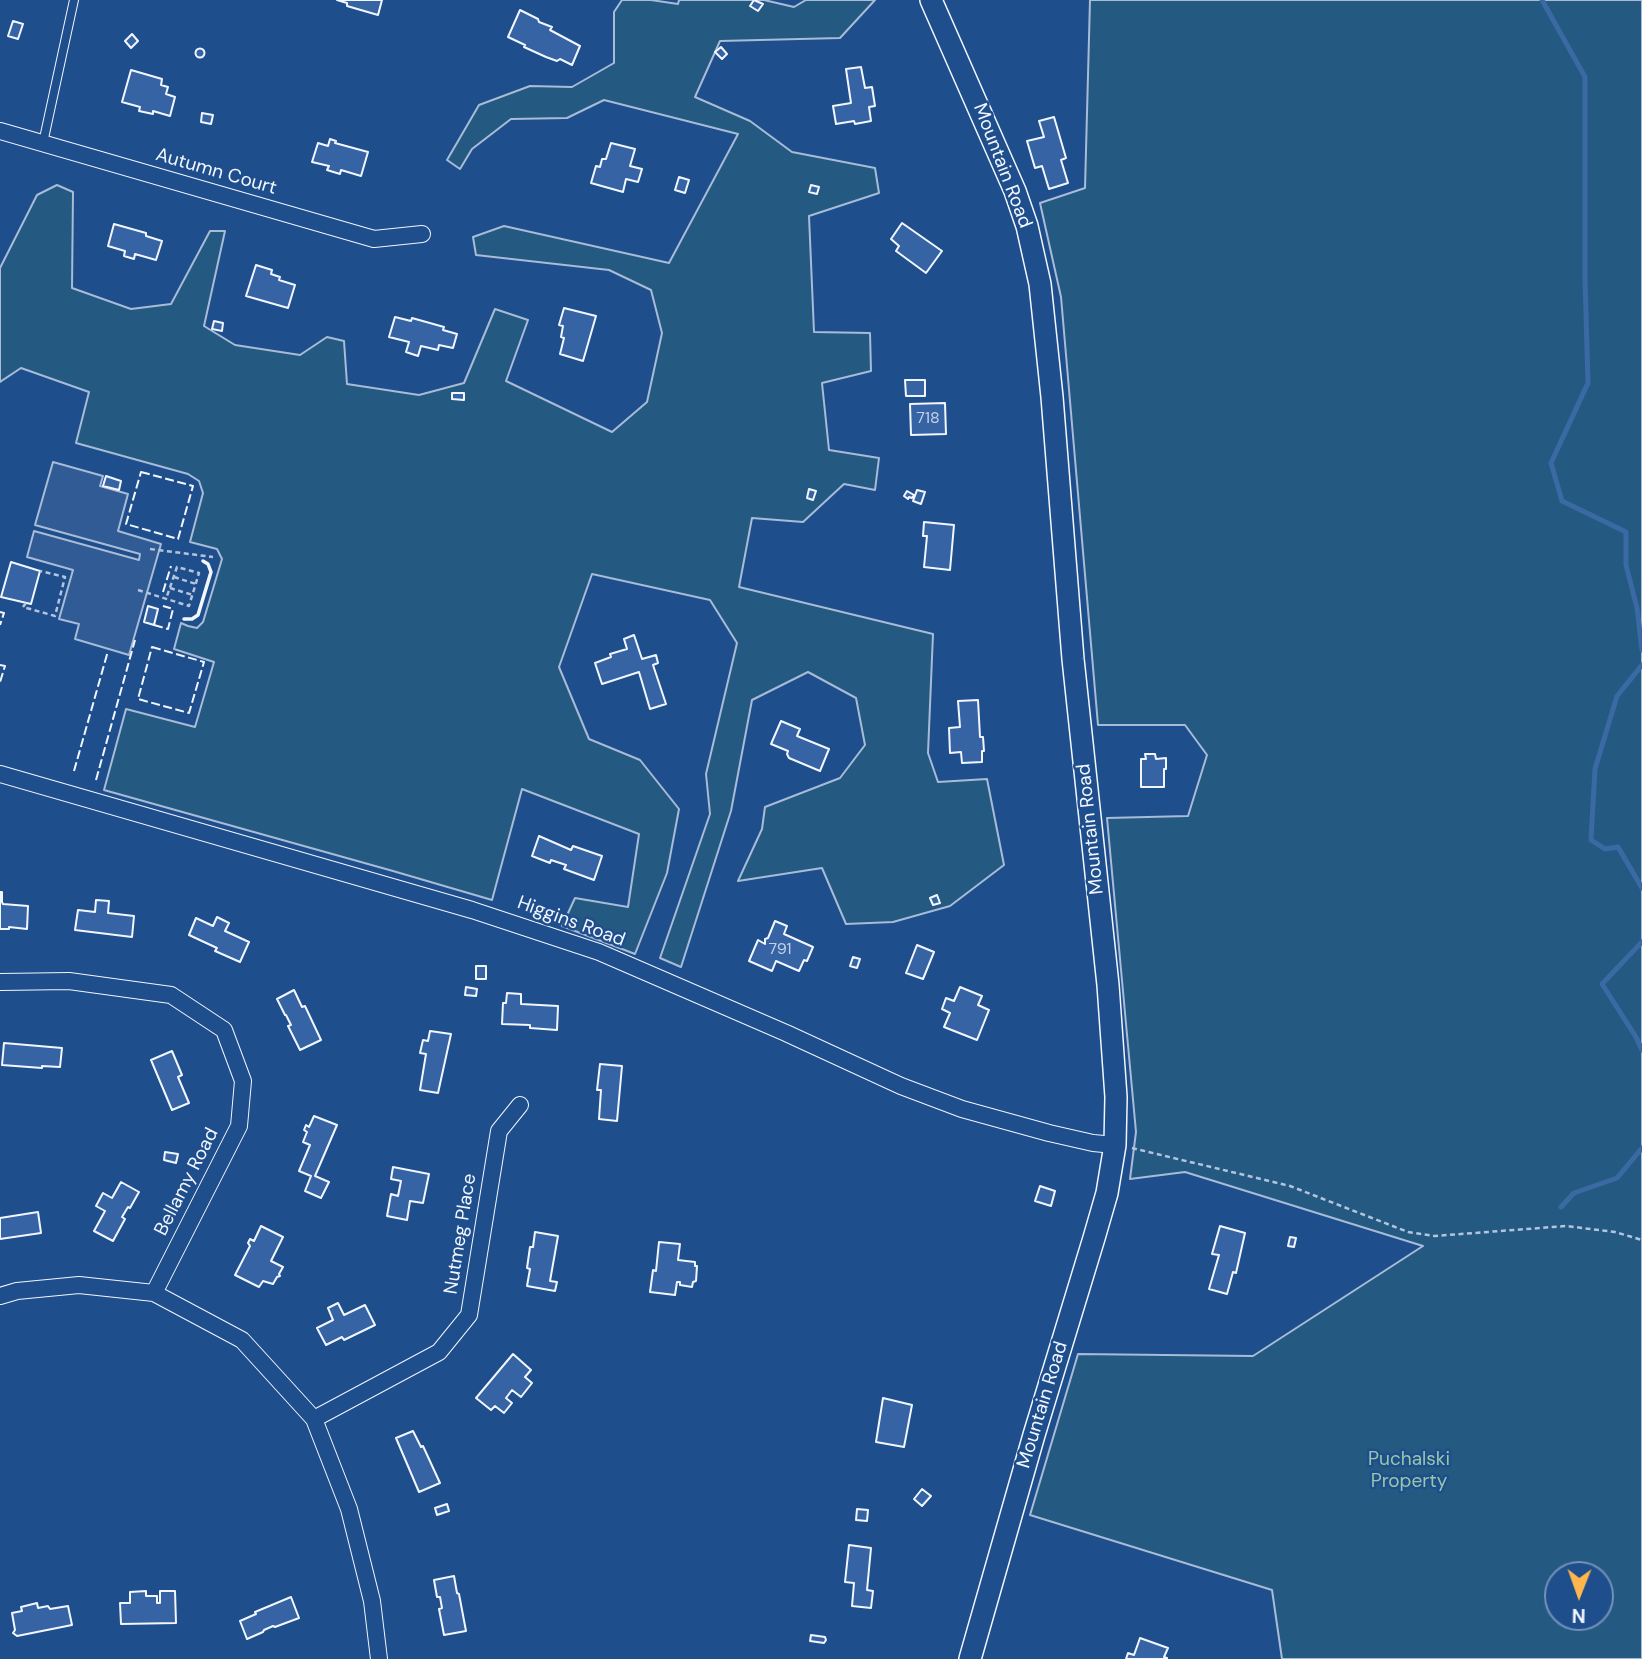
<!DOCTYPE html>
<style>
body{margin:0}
#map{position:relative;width:1642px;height:1659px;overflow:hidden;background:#1f4e8c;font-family:"DM Sans",sans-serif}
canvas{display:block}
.north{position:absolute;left:1544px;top:1561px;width:70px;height:70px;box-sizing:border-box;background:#1f4e8c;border:2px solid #7391ba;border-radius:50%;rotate:181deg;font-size:19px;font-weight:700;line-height:28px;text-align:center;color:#f2f6ff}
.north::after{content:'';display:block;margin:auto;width:24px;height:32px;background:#ffb74d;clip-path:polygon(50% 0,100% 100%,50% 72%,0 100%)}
</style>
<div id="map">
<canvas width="1642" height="1659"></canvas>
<div class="north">N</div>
</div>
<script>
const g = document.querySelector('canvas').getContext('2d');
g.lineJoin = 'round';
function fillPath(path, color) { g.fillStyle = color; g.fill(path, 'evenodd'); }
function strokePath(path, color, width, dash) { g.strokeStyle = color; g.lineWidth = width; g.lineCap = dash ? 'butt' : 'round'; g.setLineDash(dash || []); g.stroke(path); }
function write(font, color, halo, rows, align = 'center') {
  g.font = font + ' "DM Sans",sans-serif'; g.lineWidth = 5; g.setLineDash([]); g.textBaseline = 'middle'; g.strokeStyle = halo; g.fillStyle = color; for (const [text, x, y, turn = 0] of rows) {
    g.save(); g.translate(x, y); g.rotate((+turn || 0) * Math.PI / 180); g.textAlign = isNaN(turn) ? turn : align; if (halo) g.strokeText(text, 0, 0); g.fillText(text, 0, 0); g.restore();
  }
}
const green = new Path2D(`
 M622,0H651L678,4L679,0H764L794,7L806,0H875L840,38L720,41L695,97L750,121L792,152L875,168L879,193L809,216L814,332L870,333L871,371L822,383L829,450L879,458L875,490L844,484L803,522L752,518L739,587L933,634L928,753L938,782L987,779L1004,865L950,906L893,922L846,924L822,868L738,881L762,829L765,807L840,778L865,745L856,698L808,672L752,700L731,811L681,967L660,958L710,814L706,774L737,643L710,600L592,574L559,667L589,739L640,760L679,809L667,873L635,954L562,926L575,898L628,907L639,834L522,789L492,900L393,871L104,790L126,709L195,727L214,662L174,649L181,623L188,626L197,628L203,622L222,559L217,549L190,542L203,493L199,481L188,474L76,443L89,392L21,368L0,382V268L37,195L57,185L73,192L72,288L131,309L171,304L210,231H225L204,326L235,345L300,355L327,337L344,341L347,384L419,395L464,383L495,309L528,320L506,381L612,432L647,402L662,333L651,290L609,270L476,255L473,237L504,226L669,263L738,134L604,100L567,118L511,119L472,149L460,169L447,160L479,105L530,86L572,87L614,63V12Z
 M1090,0H1642V1659H1282L1272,1590L1030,1515L1078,1354L1253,1356L1423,1246L1185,1172L1130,1179L1136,1132L1107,818L1188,816L1207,755L1185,725H1098L1061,297L1040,203L1085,188ZM1558,1575H1600V1617H1558Z`);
const parking = new Path2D(`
 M53,462L103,476L100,486L128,494L118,531L161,544L129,655L75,639L79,624L59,619L73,570L27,557L34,531L139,560L140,554L35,525Z`);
const stream = new Path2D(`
 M1542,0L1585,77V278L1588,383L1551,463L1562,501L1626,532V565L1637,608L1642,650
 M1642,665L1617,696L1595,769L1591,840L1605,849L1618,847L1642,888
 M1642,942L1602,984L1636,1037L1642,1050
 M1561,1207L1574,1193L1617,1178L1642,1148`);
const building = new Path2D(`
 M337,0H382L378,15L347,6V3Z
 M754,0L763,4L758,11L750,6Z
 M520,10L538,19L539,22L552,27L550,30L580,46L572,65L560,59L557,61L546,57L524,47L525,45L508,37Z
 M13,21L23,24L18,39L8,36Z
 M132,34L138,41L131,48L125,41Z
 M721,47L727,54L722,59L715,52Z
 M195.5 53a4.5 4.5 0 1 1 9 0a4.5 4.5 0 1 1-9 0Z
 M861,67L865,88L872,87L875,106L869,107L871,121L855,124L854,121L836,124L833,106L851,103L846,69Z
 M131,70L162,79L161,85L168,87L166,94L175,97L170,116L153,111V114L139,111L140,107L122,102Z
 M202,113L213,115L211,124L201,122Z
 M1054,117L1066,158L1061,160L1068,183L1049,189L1042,166L1035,168L1027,141L1044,137L1039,121Z
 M330,139L336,141L335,143L368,152L361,176L341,170L340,174L327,170L329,166L312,162L318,143L328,146Z
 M611,143L635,149L630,166L642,169L638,182L626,179L623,192L591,183L596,166L600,167L602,159H606Z
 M679,177L689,180L685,193L675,190Z
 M811,185L819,187L817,194L809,192Z
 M902,223L942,251L926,273L896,251L899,246L891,239Z
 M114,224L146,233V236L162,241L156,260L135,254L134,259L124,256L125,251L108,246Z
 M256,265L272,270L271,274L280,277L279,280L295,285L288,308L246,296Z
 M564,308L596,316L583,361L560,354L564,338L561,337L563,326L559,325Z
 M395,317L411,321L412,318L444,327L443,330L457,334L453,348L439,345L438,350L421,346L418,356L406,352L409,342L389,337Z
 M214,321L223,323L222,331L212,329Z
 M905,380H925V396H906Z
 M452,393H464V400L452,399Z
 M945,403L946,434L911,435L910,404Z
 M106,476L121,481L119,490L103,486Z
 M809,489L816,491L813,500L807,498Z
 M917,490L925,492L921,504L913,501Z
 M907,491L914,495L912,498L909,497L908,499L904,496Z
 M924,522L954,525L950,570L924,567L927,536H923Z
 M11,562L40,571L31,604L1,597Z
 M148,606L158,609L154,625L144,622Z
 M634,635L642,659L656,655L658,663L653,665L666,704L650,709L639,672L602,684L595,663L611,657L610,654L627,649L624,639Z
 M978,700L980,737H983L984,751H982V762L962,763L961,752L950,753L949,728L960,727L958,701Z
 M781,721L800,729L797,736L829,749L820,771L789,758L787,754L788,751L771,744Z
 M1145,754H1155L1156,759L1166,758V769H1164V787H1141V759H1146Z
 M539,836L571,850L573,846L602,856L594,880L564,869L566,865L551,860L550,863L532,856Z
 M0,892H2V902L3,904L28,906L27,929L9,927V929H0Z
 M937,895L940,903L933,905L930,898Z
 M96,900L109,901L108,913L134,916L132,937L75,930L78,910L95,912Z
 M217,917L229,923L225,931L249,942L240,962L215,951L217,948L189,935L196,918L213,926Z
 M775,921L787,926L784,934L813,947L807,961L804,960L799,971L776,961L772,971L749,961L758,940L765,944V939L768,938Z
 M917,945L934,952L923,979L906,973Z
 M853,957L860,959L857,968L850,966Z
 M476,966H486V979H476Z
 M466,987L477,989L476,996L465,995Z
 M960,987L982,996L978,1005L989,1010L977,1040L944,1027L950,1013L942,1009L946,998L954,1001Z
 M294,990L302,1007L305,1006L321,1040L300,1050L288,1026L291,1025L286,1015H285L277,999Z
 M507,993L521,994V1004L558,1006L557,1030L530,1028V1025L502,1024L503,1003H506Z
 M430,1031L451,1034L438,1093L420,1090L426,1054L420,1053L423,1040L428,1041Z
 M4,1043L62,1048L60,1067L42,1066V1068L2,1065Z
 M172,1051L182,1075L178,1077L189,1103L172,1110L151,1060Z
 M600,1064L622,1066L617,1121L599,1119L601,1090H597Z
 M314,1116L337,1125L315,1176L329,1182L321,1198L305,1191L311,1176L299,1171L310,1145L303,1142L307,1132L304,1130L306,1125L309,1127Z
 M165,1152L178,1154L176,1163L164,1160Z
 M393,1167L429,1174L423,1203L410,1201L407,1220L387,1216L391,1194L398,1196L401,1181L391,1179Z
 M121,1182L139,1192L130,1208L128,1207L122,1217L125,1219L113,1241L94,1231L105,1211L96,1206L103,1193L112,1198Z
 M1040,1186L1055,1191L1051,1206L1035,1201Z
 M38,1212L41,1233L0,1239V1218Z
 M261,1226L283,1237L271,1261L283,1267L279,1274L280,1276L277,1277L273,1284L263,1281L259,1287L235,1275L250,1246L248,1243L250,1239L254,1241Z
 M1220,1226L1245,1233L1236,1273L1233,1272L1227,1294L1209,1289L1219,1255L1212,1254Z
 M535,1232L558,1236L550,1281L557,1282L555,1291L527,1286L530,1269L527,1268L530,1247H533Z
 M1290,1237L1296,1238L1294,1247L1288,1246Z
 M659,1242L680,1244L678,1260L695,1262V1266H697L696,1281L693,1282L692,1287L680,1285V1282H677L675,1295L650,1292L653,1270L656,1271Z
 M338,1303L344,1315L365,1305L375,1325L344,1340L342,1337L326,1345L317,1328L333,1320L328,1308Z
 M513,1354L531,1370L525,1377L532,1383L521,1397L512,1390L506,1398L512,1403L504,1413L495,1406L491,1410L476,1398Z
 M883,1398L912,1405L904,1447L876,1442Z
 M413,1431L421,1447L423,1446L440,1483L419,1492L396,1438Z
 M922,1489L931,1496L922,1506L914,1499Z
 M447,1504L449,1511L437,1515L435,1508Z
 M857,1509L868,1510L867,1521L856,1520Z
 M849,1545L871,1548L867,1590L873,1591L871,1608L852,1606L854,1583L845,1582Z
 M454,1576L457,1593L459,1594L466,1631L444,1635L439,1609L442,1608L440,1597H437L434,1580Z
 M146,1591V1596H157V1603H160V1591H175L176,1623L121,1624L120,1603H130V1592Z
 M291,1597L299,1618L275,1627L273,1626L264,1630L263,1632L247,1639L240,1621L256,1614L255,1612Z
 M37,1603L38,1608L48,1606L50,1609L68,1606L72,1625L17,1636L13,1633L15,1630L12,1613L22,1611L21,1607Z
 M811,1635L825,1637L826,1640L824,1643L810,1641Z
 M1140,1638L1168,1648L1164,1657L1167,1658V1659H1126L1128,1653L1134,1655Z`);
const path = new Path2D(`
 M150,549L213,557
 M174,577L196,584
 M170,588L193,595
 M138,590L189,606L199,573L177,567L166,599
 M26,603L23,607L55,616L65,577L40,571
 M1132,1148L1290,1186L1408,1232L1435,1236L1566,1226L1615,1232L1642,1240`);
const lane = new Path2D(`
 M43,143L74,0`);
const street = new Path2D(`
 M0,131L374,239L422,234
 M0,774L472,910L599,952L786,1033L901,1086L962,1109L1049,1133L1093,1143L1115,1145
 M0,982L69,981L171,995L224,1030L243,1081L239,1126L154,1293
 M0,1296L17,1291L79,1285L154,1293L242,1340L314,1419L349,1509L372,1601L379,1659
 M314,1419L439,1352L469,1315L499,1131L520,1105`);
const secondary = new Path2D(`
 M931,0L1015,191L1027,226L1040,284L1052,397L1073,659L1108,985L1116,1097L1115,1145L1107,1193L1094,1238L1034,1435L970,1659`);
const fence = new Path2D(`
 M141,472L193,486L178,539L126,524Z
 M163,592L171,566
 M0,612L4,613L0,625
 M154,625L168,629L173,609L163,606
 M152,647L204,662L189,713L138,699Z
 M0,665L5,666L0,682
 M74,771L108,651
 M96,780L135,640`);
const wall = new Path2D(`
 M184,619H192L198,615L211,572L208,564L203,561`);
const numberNames = [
 ["718",928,419],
 ["791",780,950]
];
const streetNames = [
 ["Mountain Road",1002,166,69],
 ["Autumn Court",216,172,16],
 ["Mountain Road",1091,829,-96],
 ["Higgins Road",571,922,20],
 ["Bellamy Road",187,1182,-63],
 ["Nutmeg Place",461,1234,-81],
 ["Mountain Road",1043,1405,-73]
];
const parkNames = [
 ["Puchalski",1409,1460],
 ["Property",1409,1482]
];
fillPath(green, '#245a82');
strokePath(green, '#a8bbd7', 2);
fillPath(parking, '#305b95');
strokePath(parking, '#a8bbd7', 2);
strokePath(stream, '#3b69a3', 5);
fillPath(building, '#3563a3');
strokePath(building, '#f2f6ff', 2);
strokePath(lane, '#f2f6ff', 10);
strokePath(street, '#f2f6ff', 18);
strokePath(secondary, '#f2f6ff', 24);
strokePath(path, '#b3c4dc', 2.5, [5, 3.5]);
strokePath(lane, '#1f4e8c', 8);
strokePath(street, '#1f4e8c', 16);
strokePath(secondary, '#1f4e8c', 21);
strokePath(fence, '#f2f6ff', 2, [9, 3.5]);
strokePath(wall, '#f2f6ff', 3.5);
write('16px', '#c3d1e8', null, numberNames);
write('19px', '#f2f6ff', '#1f4e8c', streetNames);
write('19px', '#97c8a6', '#1f4e8c', parkNames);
</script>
